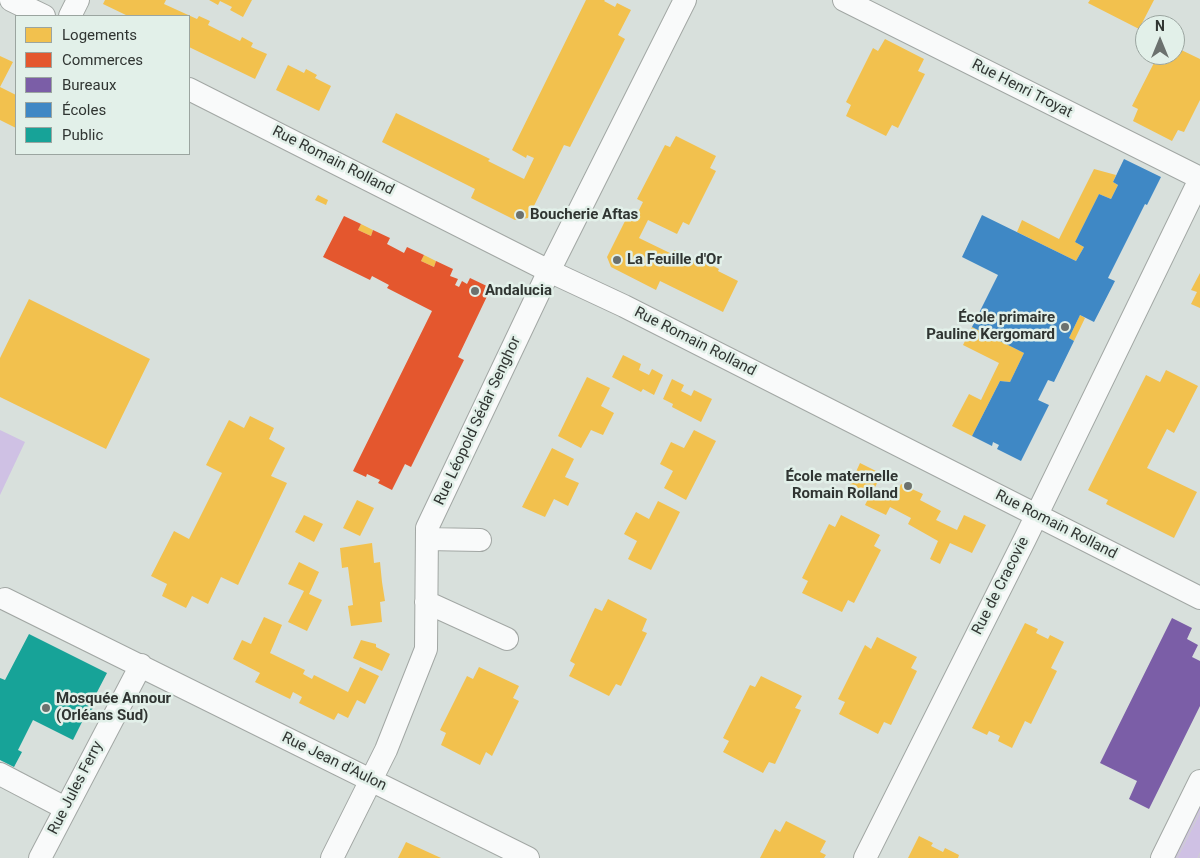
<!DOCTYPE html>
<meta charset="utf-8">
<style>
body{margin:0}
#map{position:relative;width:1200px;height:858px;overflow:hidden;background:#d8e0dc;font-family:Roboto,sans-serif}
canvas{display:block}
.legend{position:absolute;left:15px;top:15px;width:175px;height:140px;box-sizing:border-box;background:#e2f0e9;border:1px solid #9ba5a0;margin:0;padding:6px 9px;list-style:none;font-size:15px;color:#303532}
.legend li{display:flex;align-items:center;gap:10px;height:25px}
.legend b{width:25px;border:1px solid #9ba5a0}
.north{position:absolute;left:1135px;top:15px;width:50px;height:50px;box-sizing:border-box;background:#e2f0e9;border:1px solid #9ba5a0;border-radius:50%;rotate:0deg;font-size:14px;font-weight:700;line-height:20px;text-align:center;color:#303532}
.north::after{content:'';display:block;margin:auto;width:18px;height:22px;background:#6b716e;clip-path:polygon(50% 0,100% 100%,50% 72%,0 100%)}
</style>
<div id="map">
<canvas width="1200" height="858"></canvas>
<ul class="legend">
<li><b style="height:14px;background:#f2c14e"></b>Logements</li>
<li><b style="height:14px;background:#e4572e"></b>Commerces</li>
<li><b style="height:14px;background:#7b5ea7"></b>Bureaux</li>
<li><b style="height:14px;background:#3f88c5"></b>Écoles</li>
<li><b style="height:14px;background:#17a398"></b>Public</li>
</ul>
<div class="north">N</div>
</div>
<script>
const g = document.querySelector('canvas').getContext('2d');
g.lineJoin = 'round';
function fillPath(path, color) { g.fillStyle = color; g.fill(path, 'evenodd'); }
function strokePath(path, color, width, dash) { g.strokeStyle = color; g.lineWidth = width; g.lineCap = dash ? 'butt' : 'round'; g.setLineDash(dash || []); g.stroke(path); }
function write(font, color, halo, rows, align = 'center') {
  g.font = font + ' Roboto,sans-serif'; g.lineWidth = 5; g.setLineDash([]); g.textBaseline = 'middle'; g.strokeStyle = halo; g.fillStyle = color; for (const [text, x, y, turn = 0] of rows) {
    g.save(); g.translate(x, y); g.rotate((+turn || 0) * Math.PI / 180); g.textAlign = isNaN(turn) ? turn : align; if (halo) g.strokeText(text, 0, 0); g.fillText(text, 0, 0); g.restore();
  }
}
const green = new Path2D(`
 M0,430L25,442L0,495Z
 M1200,800V858H1171Z`);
const homes = new Path2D(`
 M105,0H166L164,4L197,19L199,16L210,21L208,25L240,41L242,37L253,43L251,47L267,54L255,79L189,47V16H128L103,4Z
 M209,0H252L243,17L230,10L232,7L220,1L218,5Z
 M586,0H605L604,1L615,7L617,3L631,10L618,35L625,39L570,147L564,145L528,218L515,220L471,198L475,189L382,142L396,113L490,159L488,161L524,179L534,158L527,155L526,158L512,150Z
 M1090,0H1154L1139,29L1088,3Z
 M885,39L924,59L918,71L925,74L898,128L892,125L886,136L846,116L851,105L846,102L873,48L878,51Z
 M1175,47L1200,59V100L1184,132L1178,130L1172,141L1133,121L1138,109L1132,106L1158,55L1164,57L1165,55H1175Z
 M0,56L13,62L0,87L16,95V128L0,120Z
 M288,65L304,73L306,69L317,75L315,78L331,86L319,111L276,90Z
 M676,136L716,156L710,168L716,171L689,225L683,222L677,234L648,220L639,238L672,254L674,250L703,264L704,261L719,269L718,271L738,281L723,312L660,281L656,290L611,267L607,257L630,211L637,214L643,202L637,199L665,145L670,147Z
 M1094,169L1116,175L1113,182L1118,185L1111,199L1099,194L1075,242L1084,247L1076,261L1017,232L1022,220L1059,239Z
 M318,195L328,200L326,205L315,200Z
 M361,224L373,230L371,236L358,230Z
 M424,255L436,261L434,267L421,261Z
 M1200,273V308L1191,304L1197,292L1191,290Z
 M29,299L150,359L106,449L0,397V358Z
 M1080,315L1085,318L1074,341L1069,338Z
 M972,327L1024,353L1010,382L1000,381L972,436L952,426L969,394L981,400L999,363L963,345Z
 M623,355L641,364L639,370L649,375L652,369L663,375L654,395L643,389L641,392L612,377Z
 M1166,370L1198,386L1174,433L1167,429L1147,468L1197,492L1174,538L1106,504L1108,500L1088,490L1146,375L1160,382Z
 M587,377L610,388L601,406L614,413L603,435L591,430L581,448L558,436Z
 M672,379L684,385L681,391L691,396L694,390L712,399L701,422L672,407L673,404L663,399Z
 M250,416L274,428L269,439L285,448L271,476L287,483L238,585L221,577L208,604L192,596L186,608L162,596L167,584L151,576L174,531L189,539L222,473L206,465L229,420L244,428Z
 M694,430L716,441L686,500L664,488L673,471L660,464L671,442L684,448Z
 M552,448L574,459L565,477L579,483L568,506L554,499L545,517L522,507Z
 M860,463L882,474L874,489L894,499L901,484L923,494L920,500L941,511L936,520L957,530L964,515L986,525L972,553L950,543L940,564L930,559L938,541L908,524L911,518L890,507L886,515L865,505L869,497L849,487Z
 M357,500L374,508L360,536L343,528Z
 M658,501L680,512L651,570L628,559L637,541L624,534L636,512L649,519Z
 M304,515L323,524L314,542L295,532Z
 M841,515L880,535L874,546L881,550L854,603L848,600L842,612L802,593L808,581L802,578L829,524L835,527Z
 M372,543L374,563L380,562L382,582L385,601L380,602L382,622L351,626L348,606L353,605L348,567L342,568L340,548Z
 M299,562L319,572L309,594L322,600L307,631L288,622L304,591L288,584Z
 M608,599L647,619L642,631L647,633L621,686L616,684L609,696L569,676L575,664L570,661L595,608L602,611Z
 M264,617L282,625L270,653L305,670L303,674L312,679L314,675L348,692L360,667L379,676L365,704L357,700L348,718L338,713L334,720L299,703L302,697L293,692L290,699L255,682L260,673L233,659L242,640L251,644Z
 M1025,623L1038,629L1036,633L1048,639L1050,635L1064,642L1051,668L1057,671L1031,724L1025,721L1012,748L998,741L1000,736L989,731L987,735L972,728Z
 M877,637L917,657L911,668L917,671L891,725L884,722L878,734L839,714L845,702L838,699L865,645L871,649Z
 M361,640L376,644V647L390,654L382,671L353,658Z
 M479,667L519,686L513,698L519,701L492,756L486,752L480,765L441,745L446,733L440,730L467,676L473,679Z
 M761,676L802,696L795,708L801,710L775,764L769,762L763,773L723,752L729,741L723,738L750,685L755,687Z
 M786,821L826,841L820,852L826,855L824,858H760L775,829L780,832Z
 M919,836L933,843L931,846L943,852L945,848L959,855L958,858H908Z
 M406,842L441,858H398Z`);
const shops = new Path2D(`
 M344,216L361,224L358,230L371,236L373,230L390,238L387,244L404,253L407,247L424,255L421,261L434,267L436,261L453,269L450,276L458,279L455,285L459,287L462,281L467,284L470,278L491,288L458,357L464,360L411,467L405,464L392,490L378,483L380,480L367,474L366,477L353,471L432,311L387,288L389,285L372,276L370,280L323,257Z`);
const offices = new Path2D(`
 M1172,618L1192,628L1187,639L1198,645L1192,657L1200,661V706L1149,809L1129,799L1137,781L1100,763Z`);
const schools = new Path2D(`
 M1124,159L1161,177L1147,205L1145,204L1108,278L1115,281L1094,322L1080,315L1069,338L1074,341L1054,382L1048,380L1038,400L1049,405L1021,461L997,449L999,445L993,442L992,446L972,436L1000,381L1010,382L1024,353L972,327L998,275L962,257L982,215L1076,261L1084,247L1075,242L1099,194L1111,199L1118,185L1113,182Z`);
const public = new Path2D(`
 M29,634L107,673L95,696L90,720H83L73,740L33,720L18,750L22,752L14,767L0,760V678L5,680Z`);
const street = new Path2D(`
 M11,0L44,16
 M844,0L1200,178
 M70,16L78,0
 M189,89L549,271L624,306L1200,598
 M427,539L480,540
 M5,599L528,858
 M426,602L507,639
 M0,774L65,808
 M40,858L141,665
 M332,858L386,750L426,649L427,528L549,271L685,0
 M865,858L1025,539L1200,179
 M1162,858L1200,781`);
const tram = new Path2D(`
 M1177,858L1200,812
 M1198,858L1200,853`);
const markers = [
 [520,215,5,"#6b716e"],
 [617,260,5,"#6b716e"],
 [475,291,5,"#6b716e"],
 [1065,327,5,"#6b716e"],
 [908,486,5,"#6b716e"],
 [46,708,5,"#6b716e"]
];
const streetNames = [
 ["Rue Henri Troyat",1022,89,27],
 ["Rue Romain Rolland",333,161,27],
 ["Rue Romain Rolland",695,342,27],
 ["Rue Léopold Sédar Senghor",478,421,-65],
 ["Rue Romain Rolland",1056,525,27],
 ["Rue de Cracovie",1001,586,-63],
 ["Rue Jean d'Aulon",334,762,26],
 ["Rue Jules Ferry",76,788,-63]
];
const poiNames = [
 ["Boucherie Aftas",530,215],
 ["La Feuille d'Or",627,260],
 ["Andalucia",485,291],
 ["École primaire",1055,318,"right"],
 ["Pauline Kergomard",1055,335,"right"],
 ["École maternelle",898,477,"right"],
 ["Romain Rolland",898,494,"right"],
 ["Mosquée Annour",56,699],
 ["(Orléans Sud)",56,716]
];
fillPath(green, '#cfc1e4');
fillPath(homes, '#f2c14e');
fillPath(shops, '#e4572e');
fillPath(offices, '#7b5ea7');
fillPath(schools, '#3f88c5');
fillPath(public, '#17a398');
strokePath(street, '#a2a7a4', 24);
strokePath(street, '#f9fafa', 22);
strokePath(tram, '#ced0ce', 1);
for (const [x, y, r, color] of markers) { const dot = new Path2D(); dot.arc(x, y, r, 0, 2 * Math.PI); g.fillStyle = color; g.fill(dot); strokePath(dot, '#e2f0e9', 2); }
write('15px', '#303532', '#e2f0e9', streetNames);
write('bold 15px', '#303532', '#e2f0e9', poiNames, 'left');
</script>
